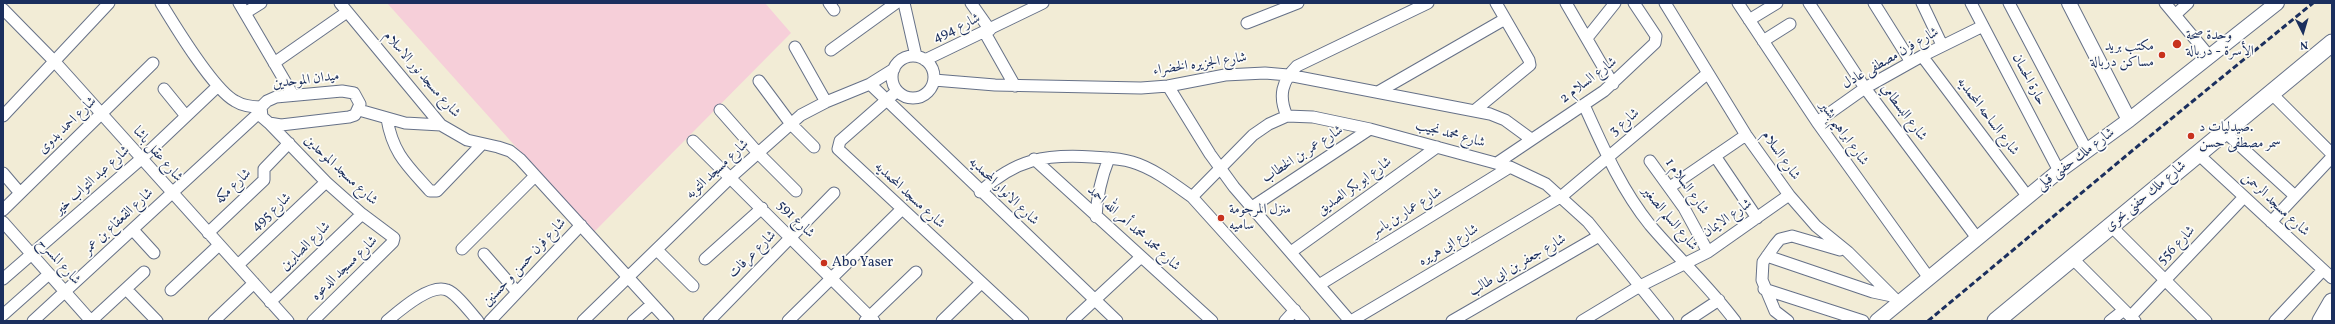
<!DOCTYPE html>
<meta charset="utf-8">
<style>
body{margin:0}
#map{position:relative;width:2335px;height:324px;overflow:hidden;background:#f2ecd6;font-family:Vollkorn,serif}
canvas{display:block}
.frame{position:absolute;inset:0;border:4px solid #1b2f5e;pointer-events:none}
.north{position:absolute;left:2283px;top:12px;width:40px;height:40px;-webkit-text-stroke:3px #fdfcf7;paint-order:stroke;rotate:175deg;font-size:11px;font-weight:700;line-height:16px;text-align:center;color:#1b2f5e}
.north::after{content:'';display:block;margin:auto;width:14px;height:18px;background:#1b2f5e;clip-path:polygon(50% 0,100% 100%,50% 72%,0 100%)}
</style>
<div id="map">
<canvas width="2335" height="324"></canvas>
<div class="frame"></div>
<div class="north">N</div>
</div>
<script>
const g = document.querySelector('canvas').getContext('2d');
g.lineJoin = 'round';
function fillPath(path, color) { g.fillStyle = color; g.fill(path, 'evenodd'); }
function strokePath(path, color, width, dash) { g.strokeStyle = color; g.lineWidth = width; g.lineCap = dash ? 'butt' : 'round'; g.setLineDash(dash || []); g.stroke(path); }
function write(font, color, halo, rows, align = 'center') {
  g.font = font + ' Vollkorn,Amiri,serif'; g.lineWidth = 3.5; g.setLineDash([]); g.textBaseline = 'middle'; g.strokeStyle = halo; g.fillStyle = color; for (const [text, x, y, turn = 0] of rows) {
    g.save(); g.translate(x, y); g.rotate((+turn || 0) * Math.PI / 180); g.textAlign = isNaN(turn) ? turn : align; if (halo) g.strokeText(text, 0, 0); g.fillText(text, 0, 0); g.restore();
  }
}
const built = new Path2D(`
 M387,3H765L791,33L593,233Z`);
const minor = new Path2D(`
 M161,3C175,26 213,89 235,101C243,106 252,107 261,107
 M239,3L293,95
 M340,3L441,125L467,140L498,147L510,151L520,159L668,321
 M829,3L834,10
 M904,3L916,56
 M971,3L990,30
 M1566,3L1613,84
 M1665,3L1746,135L1789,195L1816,226L1848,252L1899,303
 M1738,3L1817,122L1929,278
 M1809,3L1865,88L1977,238
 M1874,3L1911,62
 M1922,3L1942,45
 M1971,3L2059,171
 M2009,3L2087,151
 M2165,3L2210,57
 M3,9L55,62L288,321
 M245,13L261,3
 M2175,15L2188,3
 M1749,20L1777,3
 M1247,23L1298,3
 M985,33L1015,86
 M1587,38L1615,3
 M1763,41L1790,24
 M795,47L826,102
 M831,50L896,3
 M892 77a21 21 0 1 1 42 0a21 21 0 1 1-42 0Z
 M1922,56L2028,197
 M925,60L1043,3
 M274,63L347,12
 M934,80L995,85L1141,88L1168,86L1225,75L1265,73L1288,75L1490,114L1505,120L1531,139
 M759,81L791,124L814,147
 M870,84L1117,321
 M1168,86L1210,154L1234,187L1350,321
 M164,89L186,116
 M342,91L354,93L360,104L355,115L349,117L281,125L269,123L262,117L261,107L267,101L276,97Z
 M897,91L840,141L838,149L1023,321
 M1378,92L1505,19
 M2271,93L2332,154
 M1584,105C1603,147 1621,189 1650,225C1678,258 1709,286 1735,321
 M359,110L405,123L441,125
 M720,110L758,153L796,191
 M1474,111L1530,65L1529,60L1496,3
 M3,116L109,3
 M1287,116C1278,96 1282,81 1297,66L1428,3
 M387,119C393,154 408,166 430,191H437L482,144
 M1817,122L1865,88L1922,56L1983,26
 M269,123L326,182L362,214L394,238L393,242L313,321
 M2225,132L2295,196
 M693,141L874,321
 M2198,154L2332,278
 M1715,156L1757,218
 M1034,159L1212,321
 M1650,161L1684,208L1708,252
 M1497,163L1604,91L1655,43L1656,36L1634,3
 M3,173L20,193
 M1670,187L1746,135
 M980,192C1016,159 1045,154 1092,157C1105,158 1119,158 1132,162C1153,168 1174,184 1192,197L1304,321
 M1192,197L1253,135L1269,124L1287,116L1313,117L1370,129L1510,167L1546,184L1588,222L1668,321
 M1252,207L1370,129
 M3,210L153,63
 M1096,217C1097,196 1101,178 1109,158
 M3,222L91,321
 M2271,222L2332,157
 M2111,226L2206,321
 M133,230L154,253
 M208,233L264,180V169L289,143
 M462,249L535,176
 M657,250L693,286
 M1291,252L1437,147
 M484,254L517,292
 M1767,256L1873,292L1892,296
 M2072,258L2135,321
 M705,259L762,208
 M238,265L326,182
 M3,279L141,159L218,86
 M1319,285L1510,167
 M126,289L157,321
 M1764,289L1863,321
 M171,290L219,245
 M270,302L362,214
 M3,315L49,274
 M2131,316L2244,197
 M33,321L261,111
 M91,321L144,272
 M214,321L254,283
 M387,321C399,311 430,283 447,290C456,293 471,313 478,321
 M490,321L581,225
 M583,321L730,178L801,115L826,102L870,84L894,69
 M633,321L652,304
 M709,321L834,193
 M788,321L901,210
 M865,321L916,272
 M942,321L981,283
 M1072,321L1141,257
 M1285,321L1295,310
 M1351,321L1562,196L1708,73
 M1452,321L1599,236
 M1582,321L1640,286L1708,252L1789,195
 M1687,321L1719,300
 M1788,321L1775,311L1762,280L1763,262L1775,245L1780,239L1792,236L1840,250
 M2110,321L2124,310
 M2275,321L2323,270`);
const tertiary = new Path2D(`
 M2069,3L2129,120
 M1877,321L2059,171L2129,120L2277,3`);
const primary = new Path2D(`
 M1996,321L2332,43
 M2321,321L2332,302`);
const rail = new Path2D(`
 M1928,321L2133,150L2313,3`);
const markers = [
 [2177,44,5,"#c8321e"],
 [2162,55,4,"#c8321e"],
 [2191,136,4,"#c8321e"],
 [1221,218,4,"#c8321e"],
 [824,263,4,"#c8321e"]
];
const streetNames = [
 ["شارع 494",957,29,-25],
 ["شارع فرن مصطفى عادل",1891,59,-30],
 ["شارع الجزيره الخضراء",1200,65,-8],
 ["شارع مسجد نور الاسلام",421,75,49],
 ["حارة الحسان",2028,80,62],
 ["ميدان الموحدين",306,81,-7],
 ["شارع السلام 2",1589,81,-37],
 ["شارع البسطامي",1903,113,53],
 ["شارع الساحه المحمديه",1987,117,53],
 ["شارع 3",1625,123,-40],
 ["شارع احمد بدوى",68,126,-44],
 ["شارع ابراهيم بشير",1843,134,55],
 ["شارع محمد نجيب",1450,135,15],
 ["شارع عقل باشا",157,155,49],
 ["شارع عمر بن الخطاب",1303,155,-33],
 ["شارع السلام",1780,156,55],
 ["شارع ملك حفنى قبلى",2076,160,-37],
 ["شارع مسجد التوبه",718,170,-43],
 ["شارع مسجد الموحدين",340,171,43],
 ["شارع عبد التواب خير",93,181,-42],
 ["شارع مكه",234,187,-44],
 ["شارع ابو بكر الصديق",1355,187,-36],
 ["شارع السلام 1",1686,187,55],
 ["شارع الانوار المحمديه",1003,192,44],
 ["شارع مسجد المحمديه",909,196,43],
 ["شارع ملك حفنى بحرى",2146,197,-40],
 ["شارع مسجد الرحمن",2275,205,43],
 ["شارع 495",272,213,-43],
 ["شارع عمار بن ياسر",1407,213,-32],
 ["شارع السلم الصغير",1669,219,50],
 ["شارع الايمان",1728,219,-35],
 ["شارع 591",795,220,45],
 ["شارع القعقاع بن عمر",119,222,-43],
 ["شارع محمد محمد أمر الله احمد",1133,229,42],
 ["شارع ابى هريره",1449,246,-31],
 ["شارع 556",2177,246,-46],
 ["شارع الصابرين",306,247,-44],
 ["شارع عرفات",753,255,-45],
 ["شارع المسرح",58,262,48],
 ["شارع فرن حسن و حسنين",525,263,-47],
 ["شارع جعفر بن ابى طالب",1518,266,-30],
 ["شارع مسجد الدعوه",345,269,-44]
];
const poiNames = [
 ["وحدة صحة",2186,36],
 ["الأسرة - دربالة",2186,52],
 ["مكتب بريد",2154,47,"right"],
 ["مساكن دربالة",2154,63,"right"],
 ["صيدليات د.",2199,128],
 ["سمر مصطفى حسن",2199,144],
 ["منزل المرحومة",1229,210],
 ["ساميه",1229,226],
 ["Abo Yaser",832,263]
];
fillPath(built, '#f6cfd9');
strokePath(minor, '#667188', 13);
strokePath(tertiary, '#667188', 16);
strokePath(primary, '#667188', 19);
strokePath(minor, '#fff', 11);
strokePath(tertiary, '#fff', 14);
strokePath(primary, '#fff', 17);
strokePath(rail, '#1b2f5e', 3, [6, 3]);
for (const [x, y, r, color] of markers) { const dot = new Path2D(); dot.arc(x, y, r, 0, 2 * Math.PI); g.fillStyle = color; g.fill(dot); strokePath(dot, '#fdfcf7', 1.5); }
write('14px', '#1b2f5e', '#fdfcf7', streetNames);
write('14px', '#1b2f5e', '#fdfcf7', poiNames, 'left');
</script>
